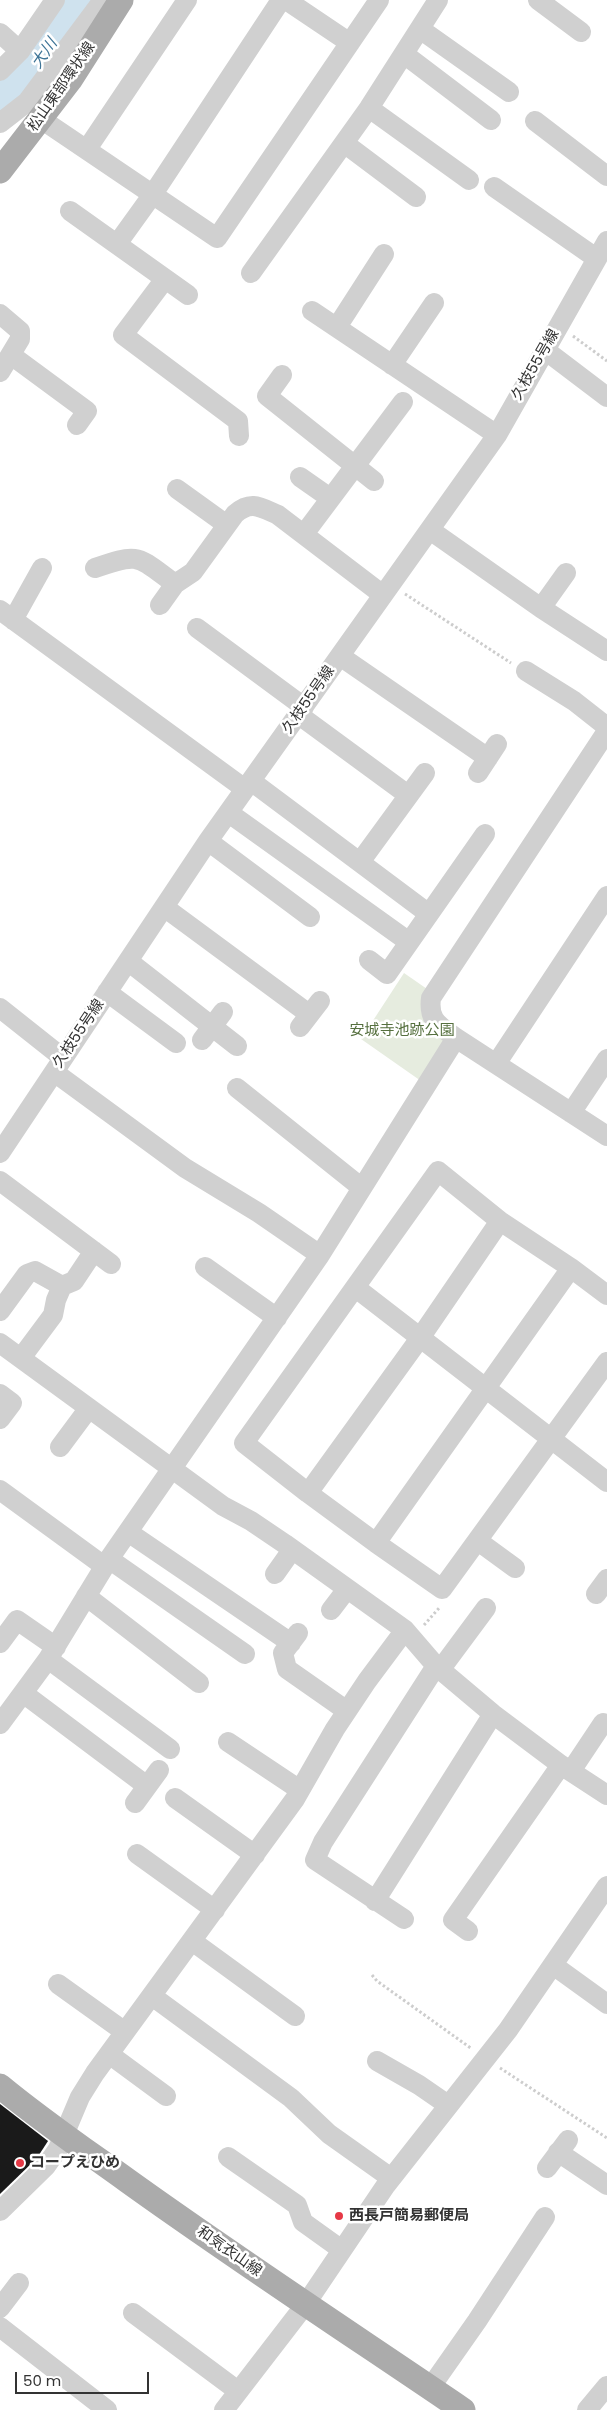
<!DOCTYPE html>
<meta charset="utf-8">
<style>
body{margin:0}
#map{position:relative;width:607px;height:2410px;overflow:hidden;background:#fff;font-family:Poppins,sans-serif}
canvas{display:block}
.scale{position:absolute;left:15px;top:2372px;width:134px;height:22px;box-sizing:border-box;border:2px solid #333;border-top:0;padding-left:6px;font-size:15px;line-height:18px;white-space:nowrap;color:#333;-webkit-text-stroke:4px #fff;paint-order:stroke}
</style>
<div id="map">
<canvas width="607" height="2410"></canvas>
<div class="scale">50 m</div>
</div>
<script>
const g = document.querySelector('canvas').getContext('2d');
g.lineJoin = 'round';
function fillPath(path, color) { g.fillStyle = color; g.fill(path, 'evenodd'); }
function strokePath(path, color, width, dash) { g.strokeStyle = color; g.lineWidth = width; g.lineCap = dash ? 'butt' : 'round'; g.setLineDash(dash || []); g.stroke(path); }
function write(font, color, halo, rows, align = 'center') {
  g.font = font + ' Poppins,"Noto Sans JP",sans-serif'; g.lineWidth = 5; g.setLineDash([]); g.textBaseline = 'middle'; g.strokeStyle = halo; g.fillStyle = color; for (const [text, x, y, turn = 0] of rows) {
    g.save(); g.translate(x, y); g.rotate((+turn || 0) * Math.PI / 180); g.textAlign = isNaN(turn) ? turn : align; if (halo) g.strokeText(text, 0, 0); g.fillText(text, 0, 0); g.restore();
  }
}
const green = new Path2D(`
 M404,973L430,991L447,1037L421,1081L361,1039Z`);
const river = new Path2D(`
 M0,102L34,71L82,0`);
const building = new Path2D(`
 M0,2104L48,2141L37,2158L0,2194Z`);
const path = new Path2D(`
 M573,336L607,361
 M405,594L511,663
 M424,1625L440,1607
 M372,1975L377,1981L472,2049
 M500,2068L607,2138`);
const minor = new Path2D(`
 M286,0L350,43
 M538,0L581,32
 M420,29L509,92
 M0,33L20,51
 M404,54L491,120
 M0,71L20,51L55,0
 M369,108L469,180
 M41,119L217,238L379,0
 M535,121L607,176
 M0,123L27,102L103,0
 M344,143L416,197
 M87,149L187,0
 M494,187L596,258
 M70,211L188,295
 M117,244L153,194L281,0
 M251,273L369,108L438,0
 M165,279L123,335L238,421L239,436
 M312,311L497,435
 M0,314L20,331V339L0,372
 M337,327L384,254
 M545,350L607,397
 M11,355L87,411L77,425
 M392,365L434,303
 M282,375L267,396L374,481
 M300,477L330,498
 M177,489L227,525
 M430,530L541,608L607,651
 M304,534L403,402
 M95,568C140,552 137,556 175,584
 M160,605L175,584L193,572L235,514C251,500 260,507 278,515L383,595
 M541,608L566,573
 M0,610L245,789
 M13,620L42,568
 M197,628L304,707
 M340,656L488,758
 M526,671L574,701L607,727
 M299,715L408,795
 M607,731L431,998C428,1021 439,1025 456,1038L607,1136
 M478,773L497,744
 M251,781L429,914
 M229,813L409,942
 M208,841L310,917
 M360,862L425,773
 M164,907L309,1014
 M369,960L387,974L485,834
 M128,961L237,1046
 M107,992L176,1043
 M0,1008L63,1058
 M300,1027L320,1001
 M202,1040L223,1012
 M496,1064L607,896
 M54,1072L185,1168L259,1213L320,1255
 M237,1088L362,1188
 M571,1113L607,1059
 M0,1153L208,841L497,435L607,241
 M438,1171L500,1221L420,1338L308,1493L244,1443Z
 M0,1181L111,1264
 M205,1267L277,1318
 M571,1268L607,1295
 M356,1288L607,1482
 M0,1311L27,1274L35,1271L62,1286L74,1281L94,1251
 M0,1343L223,1506L251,1521L285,1544L405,1630L436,1666L493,1714L561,1765L607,1795
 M21,1358L53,1315L56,1300L62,1286
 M0,1394L12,1403L0,1419
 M60,1447L89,1408
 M0,1490L104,1566
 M308,1493L376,1543L571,1268L500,1221
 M128,1532L291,1643
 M478,1541L515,1568
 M376,1543L442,1589L607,1362
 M109,1559L245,1654
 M275,1574L292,1550
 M596,1594L607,1579
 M86,1596L199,1683
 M331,1610L347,1589
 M298,1633L283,1653L287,1669L347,1711
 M0,1643L17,1620L56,1647
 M48,1659L170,1749
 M440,1670L486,1608
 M23,1693L147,1786
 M0,1724L48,1659L109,1559L320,1255L456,1038
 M228,1742L300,1790
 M571,1771L603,1723
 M175,1798L255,1855
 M135,1803L159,1770
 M137,1854L215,1910
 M375,1901L493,1714
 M404,1919L315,1860L323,1842L436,1666
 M468,1931L453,1920L561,1765
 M192,1941L295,2016
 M553,1965L607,2004
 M58,1984L125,2032
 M152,1996L291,2098L329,2134L391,2178
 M109,2054L166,2096
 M377,2061L419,2085L448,2105
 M558,2152L607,2185
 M228,2157L297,2205L303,2222L342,2250
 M547,2168L568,2140
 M0,2211L46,2166L58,2149L80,2097L95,2073L295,1799L335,1729L367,1681L405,1630
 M0,2308L19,2283
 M133,2313L238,2391
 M0,2327L107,2410
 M430,2388L477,2321L545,2217
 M224,2410L305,2305L386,2185L508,2030L607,1886
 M587,2410L607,2386`);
const major = new Path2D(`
 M0,171L70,80L121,0
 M0,2086C41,2120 85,2150 128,2181C238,2260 351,2334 463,2410`);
const markers = [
 [20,2163,5,"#e63946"],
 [339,2216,5,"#e63946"]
];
const streetNames = [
 ["松山東部環状線",62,87,-55],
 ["久枝55号線",536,365,-60],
 ["久枝55号線",309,700,-55],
 ["久枝55号線",79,1034,-56],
 ["和気衣山線",229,2252,35]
];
const parkNames = [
 ["安城寺池跡公園",402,1031]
];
const poiNames = [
 ["コープえひめ",30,2163],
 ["西長戸簡易郵便局",349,2216]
];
const waterNames = [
 ["大川",45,54,-55]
];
fillPath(green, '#e6ecdf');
strokePath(river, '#cfe2ee', 32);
fillPath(building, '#1a1a1a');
strokePath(path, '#cdcdcd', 3, [2.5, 2.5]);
strokePath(minor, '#d0d0d0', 20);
strokePath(major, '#ababab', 25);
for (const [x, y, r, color] of markers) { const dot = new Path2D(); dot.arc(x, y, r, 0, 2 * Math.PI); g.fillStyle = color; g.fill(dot); strokePath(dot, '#fff', 2); }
write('15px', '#333', '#fff', streetNames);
write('15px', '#56703f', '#fff', parkNames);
write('bold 15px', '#333', '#fff', poiNames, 'left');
write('italic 16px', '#3f7597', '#fff', waterNames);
</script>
